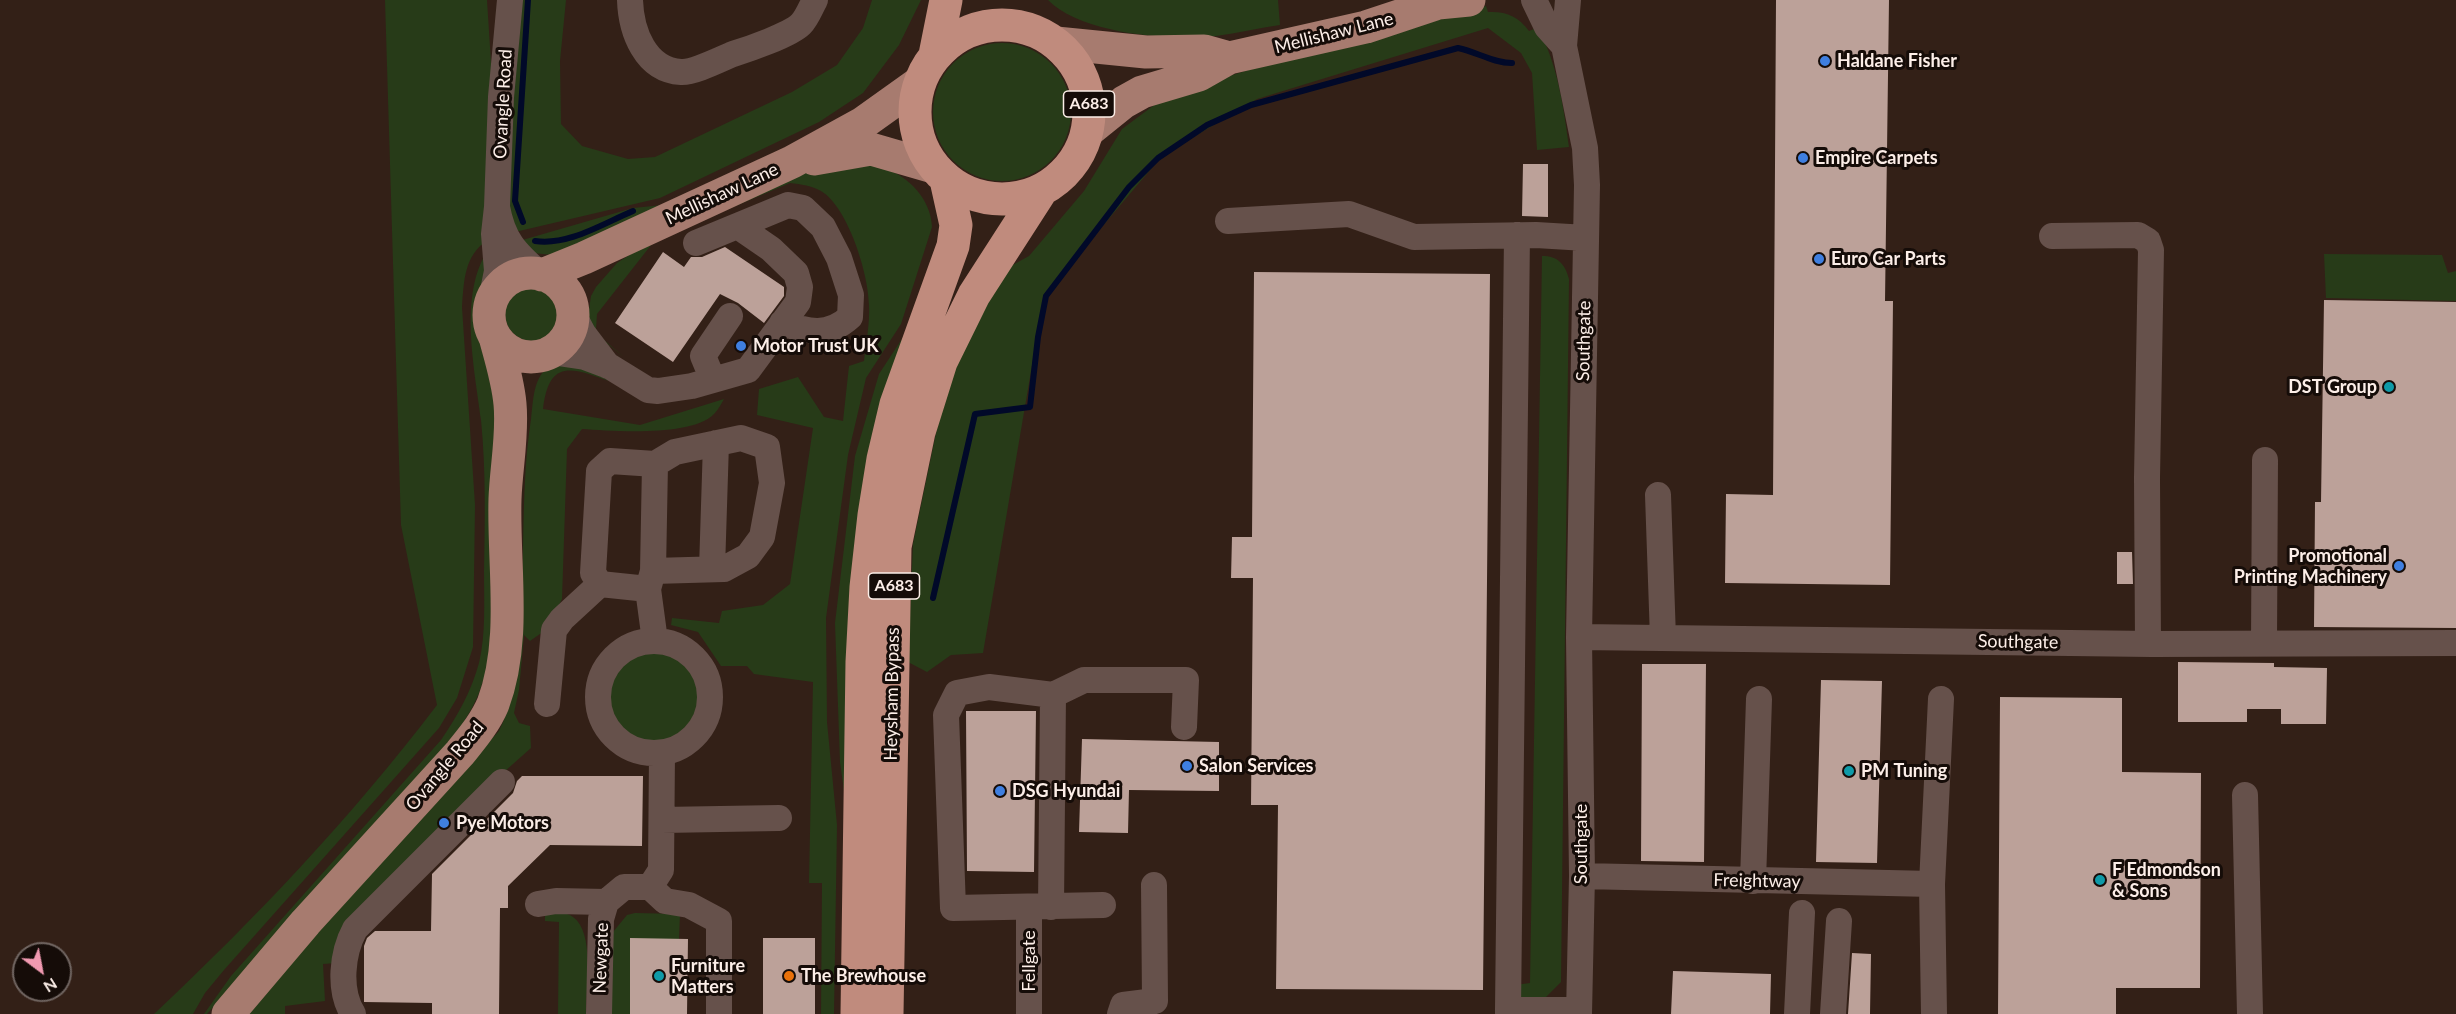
<!DOCTYPE html>
<style>
body{margin:0}
#map{position:relative;width:2456px;height:1014px;overflow:hidden;background:#332017;font-family:Lato,sans-serif}
canvas{display:block}
.north{position:absolute;left:12px;top:942px;width:60px;height:60px;box-sizing:border-box;background:#150c08;border:2px solid #716662;border-radius:50%;rotate:148deg;font-size:16px;font-weight:700;line-height:24px;text-align:center;color:#fceee8}
.north::after{content:'';display:block;margin:auto;width:21px;height:27px;background:#f19ab1;clip-path:polygon(50% 0,100% 100%,50% 72%,0 100%)}
</style>
<div id="map">
<canvas width="2456" height="1014"></canvas>
<div class="north">N</div>
</div>
<script>
const g = document.querySelector('canvas').getContext('2d');
g.lineJoin = 'round';
function fillPath(path, color) { g.fillStyle = color; g.fill(path, 'evenodd'); }
function strokePath(path, color, width, dash) { g.strokeStyle = color; g.lineWidth = width; g.lineCap = dash ? 'butt' : 'round'; g.setLineDash(dash || []); g.stroke(path); }
function write(font, color, halo, rows, align = 'center') {
  g.font = font + ' Lato,sans-serif'; g.lineWidth = 6; g.setLineDash([]); g.textBaseline = 'middle'; g.strokeStyle = halo; g.fillStyle = color; for (const [text, x, y, turn = 0] of rows) {
    g.save(); g.translate(x, y); g.rotate((+turn || 0) * Math.PI / 180); g.textAlign = isNaN(turn) ? turn : align; if (halo) g.strokeText(text, 0, 0); g.fillText(text, 0, 0); g.restore();
  }
}
const green = new Path2D(`
 M385,0H487L493,94L488,240C464,255 464,281 462,307L475,505L473,647L457,698L439,728L224,970L205,993L193,1014H154C258,916 350,819 437,705L401,525Z
 M521,0H566L560,61L561,124L582,146L628,159L655,157L792,92L837,65L863,28L872,0H921L899,45L863,93L819,122L660,198L515,232L509,220L512,118Z
 M1048,0H1278L1280,25C1259,28 1238,33 1216,36C1171,41 1081,34 1048,0Z
 M1486,6L1488,12C1506,11 1518,16 1529,31L1537,28C1557,59 1564,110 1569,147L1537,150L1532,73L1521,53L1488,28L1257,99L1162,156L1044,295L983,653L951,655L927,672L908,662L913,544L947,380L958,353L1009,267L1029,256L1084,191L1122,129L1157,103L1223,78L1280,60Z
 M933 112a69 69 0 1 1 138 0a69 69 0 1 1-138 0Z
 M856,164C865,165 876,165 884,168C910,177 931,200 932,227L901,324L866,378L848,455L826,618L827,722L837,825L834,1014H821L822,883H809L813,682L754,674L747,666H721L698,632L671,625L672,618L719,623L722,611L763,605L790,584L813,428L757,415L759,389L798,377L824,417L843,421L849,366L864,361C866,343 870,323 869,305C869,275 848,207 821,191C812,186 801,184 790,183L655,240L597,314L596,329L604,340L624,357L594,333L588,316L591,296L596,287L617,263L657,237L795,174Z
 M663,205L553,255L533,253L519,241L633,208Z
 M488,250L483,283L474,306V317L497,378L493,622L486,672L479,693L472,708L451,743L207,1014H204L231,976L441,740C458,715 471,692 479,663C486,634 484,601 484,571C485,521 486,471 481,420C475,370 458,295 488,250Z
 M2324,254L2442,255L2448,273L2456,271V301L2326,298Z
 M1542,256C1558,256 1565,264 1569,279L1561,982L1545,998L1521,1001L1515,985L1530,983Z
 M505 314a27 27 0 1 1 54 0a27 27 0 1 1-54 0Z
 M911,325L846,806L840,762L835,623L855,456L879,374Z
 M579,363L609,381C571,367 549,359 543,409L640,425L724,399C721,404 718,410 714,414C692,437 613,431 582,429L567,449L562,599L547,629L530,641L524,635L519,690L514,713L519,723L530,726L531,748L504,772L337,963L323,964L325,1001L285,1006V1014H246L307,940L499,731C511,707 514,683 517,656C527,577 519,497 531,419C533,403 533,383 544,371C552,361 567,364 579,363Z
 M609 698a45 45 0 1 1 90 0a45 45 0 1 1-90 0Z
 M545,912C555,913 565,911 573,917C595,932 586,989 586,1014H558L559,922L545,921Z
 M635,913L680,914L679,939H631L630,1014H610L613,932L627,915Z`);
const stream = new Path2D(`
 M523,222L515,201L528,0
 M535,241C568,246 602,224 633,211
 M933,598L975,414L1030,407L1038,337L1046,296L1129,187L1158,158L1207,125L1251,105L1458,48C1477,52 1493,63 1512,63`);
const building = new Path2D(`
 M1776,0H1889L1885,301H1893L1890,585L1725,583L1726,494L1773,495Z
 M1523,164H1548V217L1522,216Z
 M725,247L784,287V296L764,323L738,303L720,294L673,362L615,323L663,252L684,267L691,257H702Z
 M1254,272L1490,274L1483,990L1276,989L1278,805H1251L1253,578H1231L1232,537H1252Z
 M2324,300L2456,302V628L2314,627L2315,502H2321Z
 M2117,552H2132L2133,584H2117Z
 M2178,662L2274,663V667L2327,668L2326,724H2281V709H2247V722H2178Z
 M1642,664H1706L1704,862L1641,861Z
 M1821,680L1882,681L1877,863L1816,862Z
 M2000,697L2122,698V772L2201,773L2200,988H2116V1014H1998Z
 M966,711H1036L1034,872L967,871Z
 M1082,739L1219,742V791L1129,790L1128,833L1079,832Z
 M522,776H643L642,846L550,845L508,886V908H500L499,1014H432V1003L364,1002V946L367,938L375,931H431L432,874L513,793L517,781Z
 M630,938L688,939L687,1014H630Z
 M763,938H815V1014H763Z
 M1852,953L1871,954L1870,1014H1848Z
 M1673,971L1771,974L1770,1014H1671Z`);
const minor = new Path2D(`
 M630,0C631,31 645,70 681,72C693,73 721,59 733,54C749,49 790,35 801,24C807,18 811,7 815,0
 M1534,0L1547,27L1564,46
 M1568,0L1564,46L1585,148L1587,185L1579,637L1582,876L1579,1014
 M497,207L501,97L510,0
 M1228,221L1349,214L1414,237L1536,235L1586,238
 M2052,236L2138,235L2148,241L2151,250L2147,478L2148,644
 M696,243L788,205L803,208L823,227L839,258L851,295L850,317C828,337 808,332 782,323
 M491,301L497,271L494,234L497,207C503,240 515,252 540,274
 M573,314L583,333L608,366
 M551,352L585,357L609,366L648,390L658,391L692,386L748,370L798,302L800,287L796,273L771,249L739,227
 M713,380L703,356L730,316
 M1658,495L1663,638
 M712,569L716,443
 M653,571L724,569L748,556L762,537L772,483L767,447L741,438L675,452L655,464L653,571L648,589L655,641
 M648,589L600,584L593,573L599,471L610,461L655,464
 M1579,637L2152,644L2456,643
 M598 697a56 56 0 1 1 112 0a56 56 0 1 1-112 0Z
 M2264,643L2265,460
 M1053,695L1084,680H1186L1184,727
 M547,704L554,630L562,619L600,584
 M2245,795L2250,1014
 M662,820L779,818
 M1582,876L1932,884
 M1753,881L1759,699
 M650,887L665,901L689,905L719,921V1014
 M538,904L556,901L606,902L624,887H650L661,870L662,753
 M1051,907L1053,695L989,687L957,693L946,715L953,908L1103,905
 M1508,1010L1517,235
 M353,1014C338,990 342,953 355,929L502,782
 M599,1014L601,919L606,902
 M1029,1014V908
 M1120,1014L1123,1005L1155,1001L1154,885
 M1508,1014V1010H1579
 M1797,1014L1802,913
 M1833,1014L1839,921
 M1934,1014L1932,884L1941,699`);
const major = new Path2D(`
 M1056,43L1146,52L1204,51L1229,58
 M1088,131L1124,102L1142,92L1199,75L1229,58L1366,27L1438,3L1469,0
 M814,159L871,149L933,167
 M489 315a42 42 0 1 1 84 0a42 42 0 1 1-84 0Z
 M542,275L584,258L792,162L863,123L919,83
 M228,1014L306,922L460,753C472,738 485,723 493,704C517,640 503,566 505,499C506,468 513,435 510,404C508,381 501,359 495,337`);
const highway = new Path2D(`
 M915 112a87 87 0 1 1 174 0a87 87 0 1 1-174 0Z
 M935,55L946,0
 M857,1014L862,662L866,587L874,515L883,459L896,404L953,246L956,225L946,180
 M887,1014L895,547L919,432L941,362L974,295L1041,191`);
const markers = [
 [1825,61,6,"#3f7fe0"],
 [1803,158,6,"#3f7fe0"],
 [1819,259,6,"#3f7fe0"],
 [741,346,6,"#3f7fe0"],
 [2389,387,6,"#0f9aa8"],
 [2399,566,6,"#3f7fe0"],
 [1187,766,6,"#3f7fe0"],
 [1849,771,6,"#0f9aa8"],
 [1000,791,6,"#3f7fe0"],
 [444,823,6,"#3f7fe0"],
 [2100,880,6,"#0f9aa8"],
 [659,976,6,"#0f9aa8"],
 [789,976,6,"#e8710a"]
];
const shields = [
 [1089,104,51],
 [894,586,51]
];
const shieldNames = [
 ["A683",1089,104],
 ["A683",894,586]
];
const streetNames = [
 ["Mellishaw Lane",1334,33,-14],
 ["Ovangle Road",503,104,-87],
 ["Mellishaw Lane",722,194,-25],
 ["Southgate",1584,341,-89],
 ["Southgate",2018,642,1],
 ["Heysham Bypass",892,694,-89],
 ["Ovangle Road",445,766,-50],
 ["Southgate",1581,844,-90],
 ["Freightway",1757,881,1],
 ["Newgate",601,958,-88],
 ["Fellgate",1029,961,-90]
];
const poiNames = [
 ["Haldane Fisher",1837,61],
 ["Empire Carpets",1815,158],
 ["Euro Car Parts",1831,259],
 ["Motor Trust UK",753,346],
 ["DST Group",2377,387,"right"],
 ["Promotional",2387,556,"right"],
 ["Printing Machinery",2387,577,"right"],
 ["Salon Services",1199,766],
 ["PM Tuning",1861,771],
 ["DSG Hyundai",1012,791],
 ["Pye Motors",456,823],
 ["F Edmondson",2112,870],
 ["& Sons",2112,891],
 ["Furniture",671,966],
 ["Matters",671,987],
 ["The Brewhouse",801,976]
];
fillPath(green, '#273b18');
strokePath(stream, '#010929', 6);
fillPath(building, '#bca199');
strokePath(minor, '#66514b', 26);
strokePath(major, '#a77b6f', 33);
strokePath(highway, '#c08b7d', 33);
for (const [x, y, r, color] of markers) { const dot = new Path2D(); dot.arc(x, y, r, 0, 2 * Math.PI); g.fillStyle = color; g.fill(dot); strokePath(dot, '#150c08', 2); }
for (const [x, y, w] of shields) { const box = new Path2D(); box.roundRect(x - w / 2, y - 13, w, 26, 4.5); g.fillStyle = '#150c08'; g.fill(box); strokePath(box, '#fceee8', 1.5); }
write('bold 16px', '#fceee8', null, shieldNames);
write('18px', '#fceee8', '#150c08', streetNames);
write('bold 18px', '#fceee8', '#150c08', poiNames, 'left');
</script>
